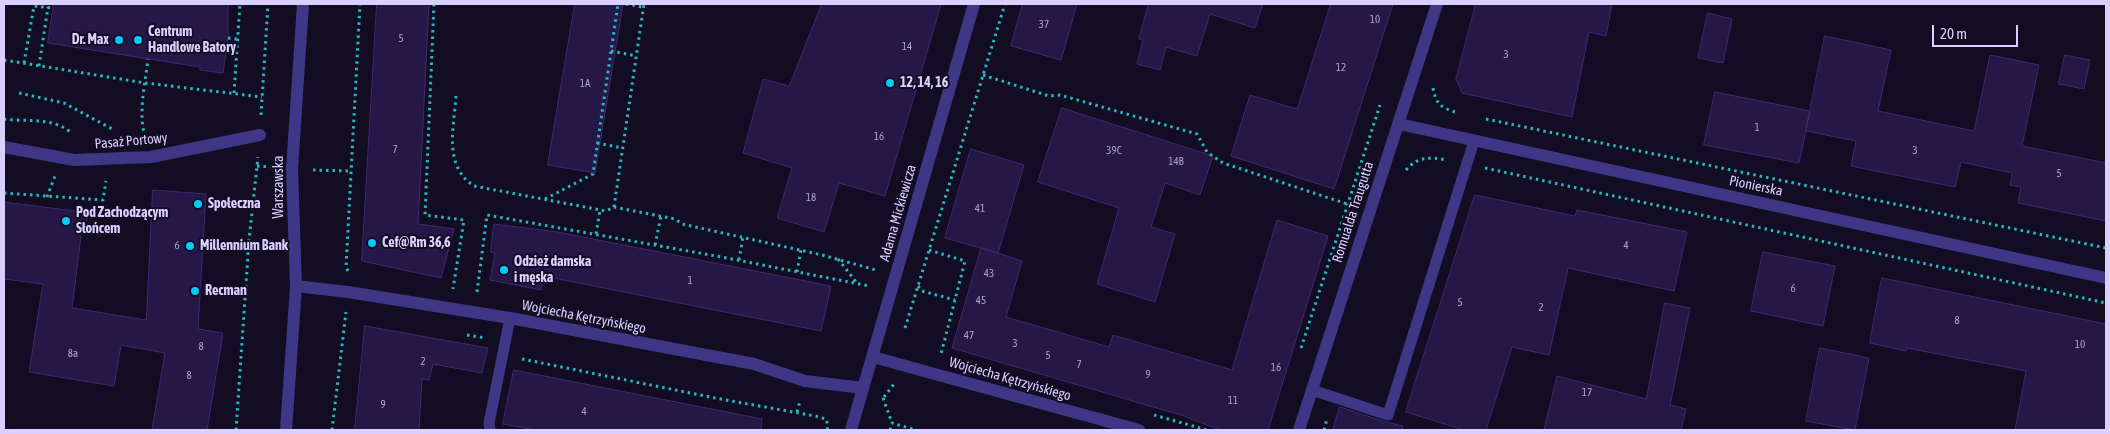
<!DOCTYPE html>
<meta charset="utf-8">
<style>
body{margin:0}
#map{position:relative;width:2110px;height:434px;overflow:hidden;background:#130d24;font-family:"Asap Condensed",sans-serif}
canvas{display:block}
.frame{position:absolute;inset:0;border:5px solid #d9d0ff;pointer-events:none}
.scale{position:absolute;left:1932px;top:25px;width:86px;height:22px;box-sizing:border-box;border:2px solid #d9d0ff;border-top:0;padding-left:6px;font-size:15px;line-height:18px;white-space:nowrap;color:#d9d0ff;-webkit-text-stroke:4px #130d24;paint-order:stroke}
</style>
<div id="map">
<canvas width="2110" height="434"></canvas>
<div class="frame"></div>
<div class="scale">20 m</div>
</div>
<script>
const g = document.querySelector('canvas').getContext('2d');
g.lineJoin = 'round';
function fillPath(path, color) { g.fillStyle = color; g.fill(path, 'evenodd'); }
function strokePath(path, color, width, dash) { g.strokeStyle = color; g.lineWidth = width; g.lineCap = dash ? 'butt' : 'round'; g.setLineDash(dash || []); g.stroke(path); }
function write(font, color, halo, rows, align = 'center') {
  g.font = font + ' "Asap Condensed",sans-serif'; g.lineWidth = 4; g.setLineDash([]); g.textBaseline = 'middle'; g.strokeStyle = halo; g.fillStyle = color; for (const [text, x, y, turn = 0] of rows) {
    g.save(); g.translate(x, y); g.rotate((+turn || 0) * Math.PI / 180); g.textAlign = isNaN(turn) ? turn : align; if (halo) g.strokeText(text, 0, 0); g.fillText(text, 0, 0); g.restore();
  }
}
const building = new Path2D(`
 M54,4H228V38L223,73L200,70V67L48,43Z
 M377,4H429L418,224L454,229L441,278L362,261Z
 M575,4H623L595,173L548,165Z
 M822,4H941L885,196L839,183L824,232L777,218L792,168L743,153L763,79L789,86Z
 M1023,4H1077L1061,60L1011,46Z
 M1149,4H1263L1255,28L1210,14L1197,56L1166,47L1160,70L1137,64L1143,40L1139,39Z
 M1331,4H1393L1334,189L1231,156L1250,95L1297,109Z
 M1476,4H1612L1606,36L1589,32L1572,117L1462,93L1456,79Z
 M1708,13L1732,19L1723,63L1698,58Z
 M1825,36L1891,50L1878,111L1974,131L1990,55L2039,65L2022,146L2106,163V221L2018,203L2021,187L2010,185L2012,173L1961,162L1955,187L1851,166L1856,141L1806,131Z
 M2065,55L2090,60L2084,89L2059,84Z
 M1715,92L1810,111L1799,163L1704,145Z
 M1062,108L1213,156L1200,195L1165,183L1151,227L1175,234L1155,302L1097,284L1119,208L1038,182Z
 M971,149L1024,165L998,253L982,248L1022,261L1006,317L1109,347L1113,335L1232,370L1277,220L1328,236L1268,430H1220L1184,416L952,348L981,248L945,238Z
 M153,190L206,194L198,329L223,333L207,430H152L165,353L121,345L114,386L29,372L43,284L4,279V202L91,213L82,228L72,308L146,320Z
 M1475,195L1575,216L1577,210L1687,232L1674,291L1568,268L1549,355L1512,347L1486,430H1464L1406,412Z
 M494,224L558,232L831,286L821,331L543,276L541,290L490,280L495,253L491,252Z
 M1763,252L1835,266L1823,326L1751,311Z
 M1882,278L2106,324V430H2015L2026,371L1907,348L1906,351L1870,343Z
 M1665,303L1690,308L1670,405L1686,409L1681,430H1544L1557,376L1646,399Z
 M365,326L488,348L482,373L433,364L429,380L422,379L419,430H355Z
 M1820,348L1869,358L1855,430L1806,421Z
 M514,370L762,419L761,430H536L503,424Z
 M1340,407L1386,422L1403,426L1402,430H1333Z`);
const path = new Path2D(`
 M434,4L425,215L464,220L453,289
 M626,4L643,7
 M228,38L238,39
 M611,51L636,56
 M4,60L145,83L262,97
 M24,63L34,6L53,8
 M39,66L48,7
 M983,75L1049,96L1060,95L1197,134L1207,152L1223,163L1347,204
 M1433,88C1436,105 1442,108 1458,113
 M19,93L64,103L114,130
 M234,93L240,4
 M456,96C454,128 443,166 474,186L606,211L614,207L675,219L682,224L822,255L876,270
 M261,115L268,4
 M4,119C24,122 53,117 70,132
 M1486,119L2106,248
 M145,137C138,112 145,85 148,59
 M597,143L622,148
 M257,166L272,167
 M1485,168L2106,303
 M313,170L352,171
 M1406,170C1418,156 1430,157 1447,160
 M4,193L103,200L106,181
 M47,197L55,176
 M545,199L593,174L618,4
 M614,207L644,4
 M596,234L600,210
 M655,245L661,216
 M929,250L965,261L941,354
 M838,259L857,283
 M739,260L743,237
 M348,271L346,267L360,4
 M797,272L801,250
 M918,286L922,291L955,300
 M477,292L487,215L727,258L869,286
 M905,328L1005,4
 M467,335L485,338
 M1301,348L1380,105
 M522,359L715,398L815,416L826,419L828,426L827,430
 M884,397L894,384
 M883,398L892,423
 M797,412L800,401
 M1154,415L1207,430
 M236,430L249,240L258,157
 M332,430L346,312
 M890,430L892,423L916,430
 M1324,430L1327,419`);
const service = new Path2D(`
 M1312,390L1388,415L1474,141
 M490,430L489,423L510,318`);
const pedestrian = new Path2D(`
 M4,147L74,160L151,157L260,135`);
const minor = new Path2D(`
 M1399,124L2106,278
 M296,286L348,292L510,318L754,364L805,381L863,388
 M873,357L1139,430
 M851,430L974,4
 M1299,430L1437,4`);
const tertiary = new Path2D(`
 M286,430L296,286L292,169L303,4`);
const markers = [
 [119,40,5,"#00ccfb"],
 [138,40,5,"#00ccfb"],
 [890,83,5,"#00ccfb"],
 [198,204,5,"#00ccfb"],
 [66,221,5,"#00ccfb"],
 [372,243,5,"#00ccfb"],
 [190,246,5,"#00ccfb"],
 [504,270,5,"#00ccfb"],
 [195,291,5,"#00ccfb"]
];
const numberNames = [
 ["10",1375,20],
 ["37",1044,25],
 ["5",401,39],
 ["14",907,47],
 ["3",1506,55],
 ["12",1341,68],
 ["1A",585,84],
 ["1",1757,128],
 ["16",879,137],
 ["7",395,150],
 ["39C",1114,151],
 ["3",1915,151],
 ["14B",1176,162],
 ["5",2059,174],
 ["18",811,198],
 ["41",980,209],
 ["6",177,246],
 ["4",1626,246],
 ["43",989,274],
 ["1",690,281],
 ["6",1793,289],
 ["45",981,301],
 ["5",1460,303],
 ["2",1541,308],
 ["8",1957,321],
 ["47",969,336],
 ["3",1015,344],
 ["10",2080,345],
 ["8",201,347],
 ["8a",73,354],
 ["5",1048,356],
 ["2",423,362],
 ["7",1079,365],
 ["16",1276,368],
 ["9",1148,375],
 ["8",189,376],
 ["17",1587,393],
 ["11",1233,401],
 ["9",383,405],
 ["4",584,412]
];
const poiNames = [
 ["Centrum",148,32],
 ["Handlowe Batory",148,48],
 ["Dr. Max",109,40,"right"],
 ["12, 14, 16",900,83],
 ["Społeczna",208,204],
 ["Pod Zachodzącym",76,213],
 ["Słońcem",76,229],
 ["Cef@Rm 36,6",382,243],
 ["Millennium Bank",200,246],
 ["Odzież damska",514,262],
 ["i męska",514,278],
 ["Recman",205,291]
];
const streetNames = [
 ["Pasaż Portowy",131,141,-5],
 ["Pionierska",1756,186,12],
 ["Warszawska",279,187,-90],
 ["Romualda Traugutta",1353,212,-72],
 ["Adama Mickiewicza",898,213,-74],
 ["Wojciecha Kętrzyńskiego",584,317,11],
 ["Wojciecha Kętrzyńskiego",1010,379,16]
];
fillPath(building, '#251846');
strokePath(building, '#3e2973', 1);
strokePath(path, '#28b7ba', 3, [2.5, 4]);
strokePath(service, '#3f3685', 11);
strokePath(pedestrian, '#3f3685', 12);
strokePath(minor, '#3f3685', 12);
strokePath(tertiary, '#3f3685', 12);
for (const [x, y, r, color] of markers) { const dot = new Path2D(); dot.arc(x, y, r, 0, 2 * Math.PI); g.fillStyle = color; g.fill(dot); strokePath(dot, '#130d24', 2); }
write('11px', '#aca2d1', null, numberNames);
write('bold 14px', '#d9d0ff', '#130d24', poiNames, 'left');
write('14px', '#d9d0ff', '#130d24', streetNames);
</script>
